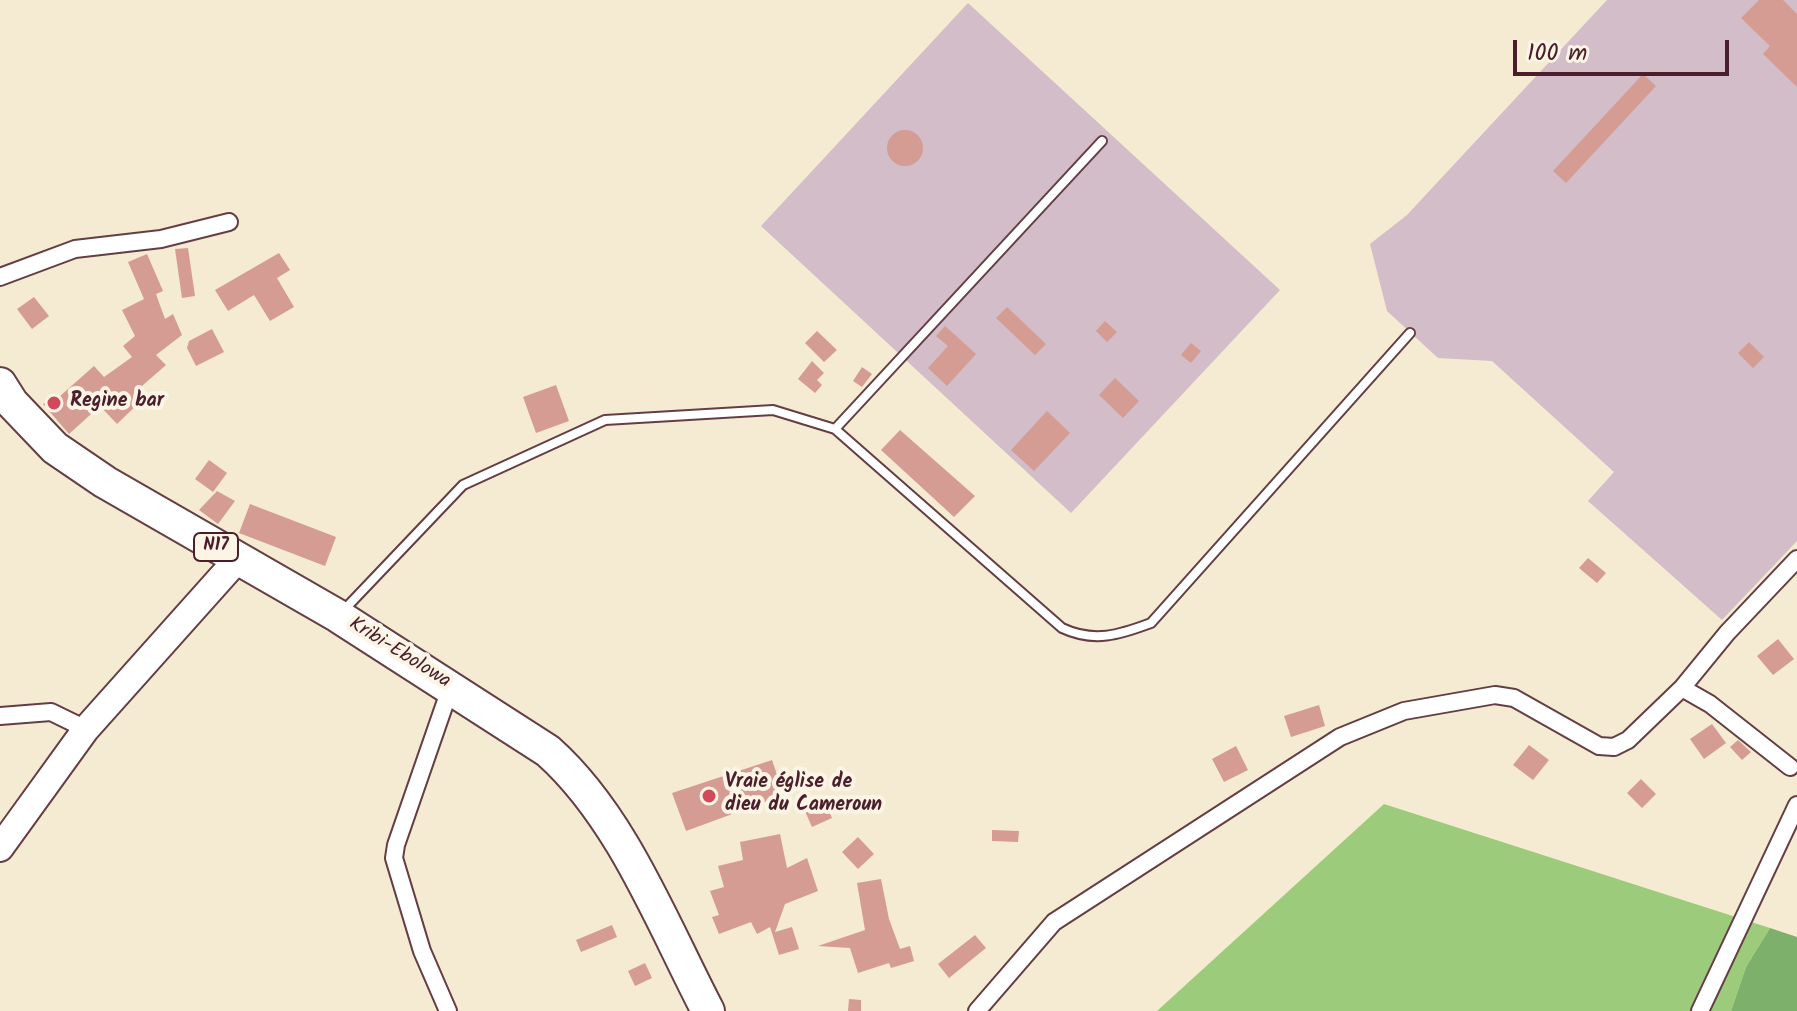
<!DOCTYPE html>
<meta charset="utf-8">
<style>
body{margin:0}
#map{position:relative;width:1797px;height:1011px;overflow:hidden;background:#f4ebd2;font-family:Kalam,sans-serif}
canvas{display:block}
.scale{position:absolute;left:1513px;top:40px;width:216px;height:36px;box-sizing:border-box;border:4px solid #4a1f2b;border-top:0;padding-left:10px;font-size:24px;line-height:28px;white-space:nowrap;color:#4a1f2b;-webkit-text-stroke:6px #fcf5e5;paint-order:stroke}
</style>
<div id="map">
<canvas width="1797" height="1011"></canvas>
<div class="scale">100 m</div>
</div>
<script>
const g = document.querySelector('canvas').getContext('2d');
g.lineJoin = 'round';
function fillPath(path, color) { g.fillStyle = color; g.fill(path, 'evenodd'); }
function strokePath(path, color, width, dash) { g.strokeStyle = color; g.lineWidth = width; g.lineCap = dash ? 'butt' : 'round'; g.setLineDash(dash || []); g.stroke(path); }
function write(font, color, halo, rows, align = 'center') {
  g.font = font + ' Kalam,sans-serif'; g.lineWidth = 8; g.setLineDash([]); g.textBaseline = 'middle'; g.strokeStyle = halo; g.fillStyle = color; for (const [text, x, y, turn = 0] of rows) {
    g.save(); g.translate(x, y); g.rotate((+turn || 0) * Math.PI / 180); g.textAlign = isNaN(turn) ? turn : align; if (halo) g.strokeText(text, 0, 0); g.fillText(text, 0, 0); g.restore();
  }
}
const industrial = new Path2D(`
 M1607,0H1797V541L1722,620L1588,501L1614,472L1492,361L1438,358L1387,311L1370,244L1407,215Z
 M968,3L1280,290L1071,513L761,226Z`);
const green = new Path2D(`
 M1384,804L1770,928L1746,967L1731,1011H1157Z`);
const forest = new Path2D(`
 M1770,928L1797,937V1011H1731L1746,967Z`);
const building = new Path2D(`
 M1759,0H1783L1797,14V87L1763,54L1770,46L1741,18Z
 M1643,74L1656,86L1566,183L1553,171Z
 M887 148a18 18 0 1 1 36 0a18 18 0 1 1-36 0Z
 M188,248L195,296L182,298L175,249Z
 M279,253L290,270L277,278L294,307L270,321L254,295L228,311L215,290Z
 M147,254L163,291L156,294L165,319L173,314L182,335L156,355L166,365L135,392L142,400L117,424L100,406L69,434L43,404L57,394L59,397L94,366L104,377L132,357L123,346L135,336L122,310L144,299L128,262Z
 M34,297L49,316L32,329L17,309Z
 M1007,307L1046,344L1035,355L996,318Z
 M1105,321L1117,332L1107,342L1096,331Z
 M945,326L976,354L947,386L928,368L948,346L936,336Z
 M212,329L224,352L196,366L187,348L189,341Z
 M817,331L837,350L824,362L805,343Z
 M1749,342L1764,357L1753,368L1738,353Z
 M1191,343L1201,351L1191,363L1181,355Z
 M812,361L824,373L817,380L822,385L815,393L798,379Z
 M862,367L872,374L862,387L853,381Z
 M1115,378L1139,401L1123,418L1099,395Z
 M556,385L569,421L536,433L523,397Z
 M1047,411L1070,433L1034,471L1011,450Z
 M900,430L975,496L954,517L881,450Z
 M209,460L227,473L213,492L195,479Z
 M217,491L235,501L218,524L199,510Z
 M250,504L336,537L325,566L239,533Z
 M1588,558L1606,573L1597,583L1579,568Z
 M1778,639L1794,659L1773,675L1757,656Z
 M1319,705L1325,726L1291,737L1284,716Z
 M1712,724L1726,743L1704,759L1690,739Z
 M1738,740L1751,752L1742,760L1730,747Z
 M1529,745L1549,760L1533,780L1513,765Z
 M1236,746L1248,770L1224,782L1212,759Z
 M772,760L784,795L686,831L672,793Z
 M1641,779L1656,794L1642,808L1627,793Z
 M824,800L832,818L812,827L804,809Z
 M992,830L1019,831L1018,842L992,841Z
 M780,834L787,868L807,858L818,891L785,904L775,932L792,927L799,949L779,955L770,927L757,934L751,922L719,934L712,917L719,915L710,891L724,887L718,866L743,860L740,842Z
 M858,837L874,854L858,869L842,852Z
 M881,879L889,919L900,949L910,946L914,961L891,968L889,963L858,973L850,948L818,946L865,930L857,883Z
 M612,925L617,937L581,952L576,940Z
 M975,935L986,948L949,978L938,964Z
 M645,963L652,978L635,986L628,971Z
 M849,999L861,1000V1011H848Z`);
const lane = new Path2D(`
 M835,429L1102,141
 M343,611L463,485L605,420L773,410L835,429L1062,628C1094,643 1119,635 1151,623L1410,333`);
const street = new Path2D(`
 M0,277L75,249L161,239L229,222
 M1682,688L1710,704L1790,767
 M0,716L51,712L86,729
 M448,1011L422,951L394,858L396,845L451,686
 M977,1011L1054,922L1340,737L1404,711L1495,695L1514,698L1599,746L1614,747L1628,740L1682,688L1727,633L1797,559
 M1700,1011L1797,805`);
const primary = new Path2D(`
 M0,848L86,729L237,560`);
const highway = new Path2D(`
 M0,384L12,403L55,448L105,482L338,616L548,751C622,817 662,923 708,1011`);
const markers = [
 [54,403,8,"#d1495b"],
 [709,796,8,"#d1495b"]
];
const shields = [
 [216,547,44]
];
const shieldNames = [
 ["N17",216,547]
];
const poiNames = [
 ["Regine bar",70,403],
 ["Vraie église de",725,784],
 ["dieu du Cameroun",725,807]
];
const streetNames = [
 ["Kribi-Ebolowa",399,654,32]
];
fillPath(industrial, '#d2bdc8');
fillPath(green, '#9ccc7b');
fillPath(forest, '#7db06b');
fillPath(building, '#d59c93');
strokePath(lane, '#643e44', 12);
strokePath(street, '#643e44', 20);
strokePath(primary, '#643e44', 30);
strokePath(highway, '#643e44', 36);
strokePath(lane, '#fff', 8);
strokePath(street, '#fff', 16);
strokePath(primary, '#fff', 26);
strokePath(highway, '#fff', 32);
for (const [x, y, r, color] of markers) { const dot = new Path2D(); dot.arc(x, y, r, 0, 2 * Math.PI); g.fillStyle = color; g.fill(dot); strokePath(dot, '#fcf5e5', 3); }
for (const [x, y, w] of shields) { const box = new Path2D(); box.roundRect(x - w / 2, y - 14, w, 28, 6); g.fillStyle = '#fcf5e5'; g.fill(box); strokePath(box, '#4a1f2b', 2); }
write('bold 18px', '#4a1f2b', null, shieldNames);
write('bold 20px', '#4a1f2b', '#fcf5e5', poiNames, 'left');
write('20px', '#4a1f2b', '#fcf5e5', streetNames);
</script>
